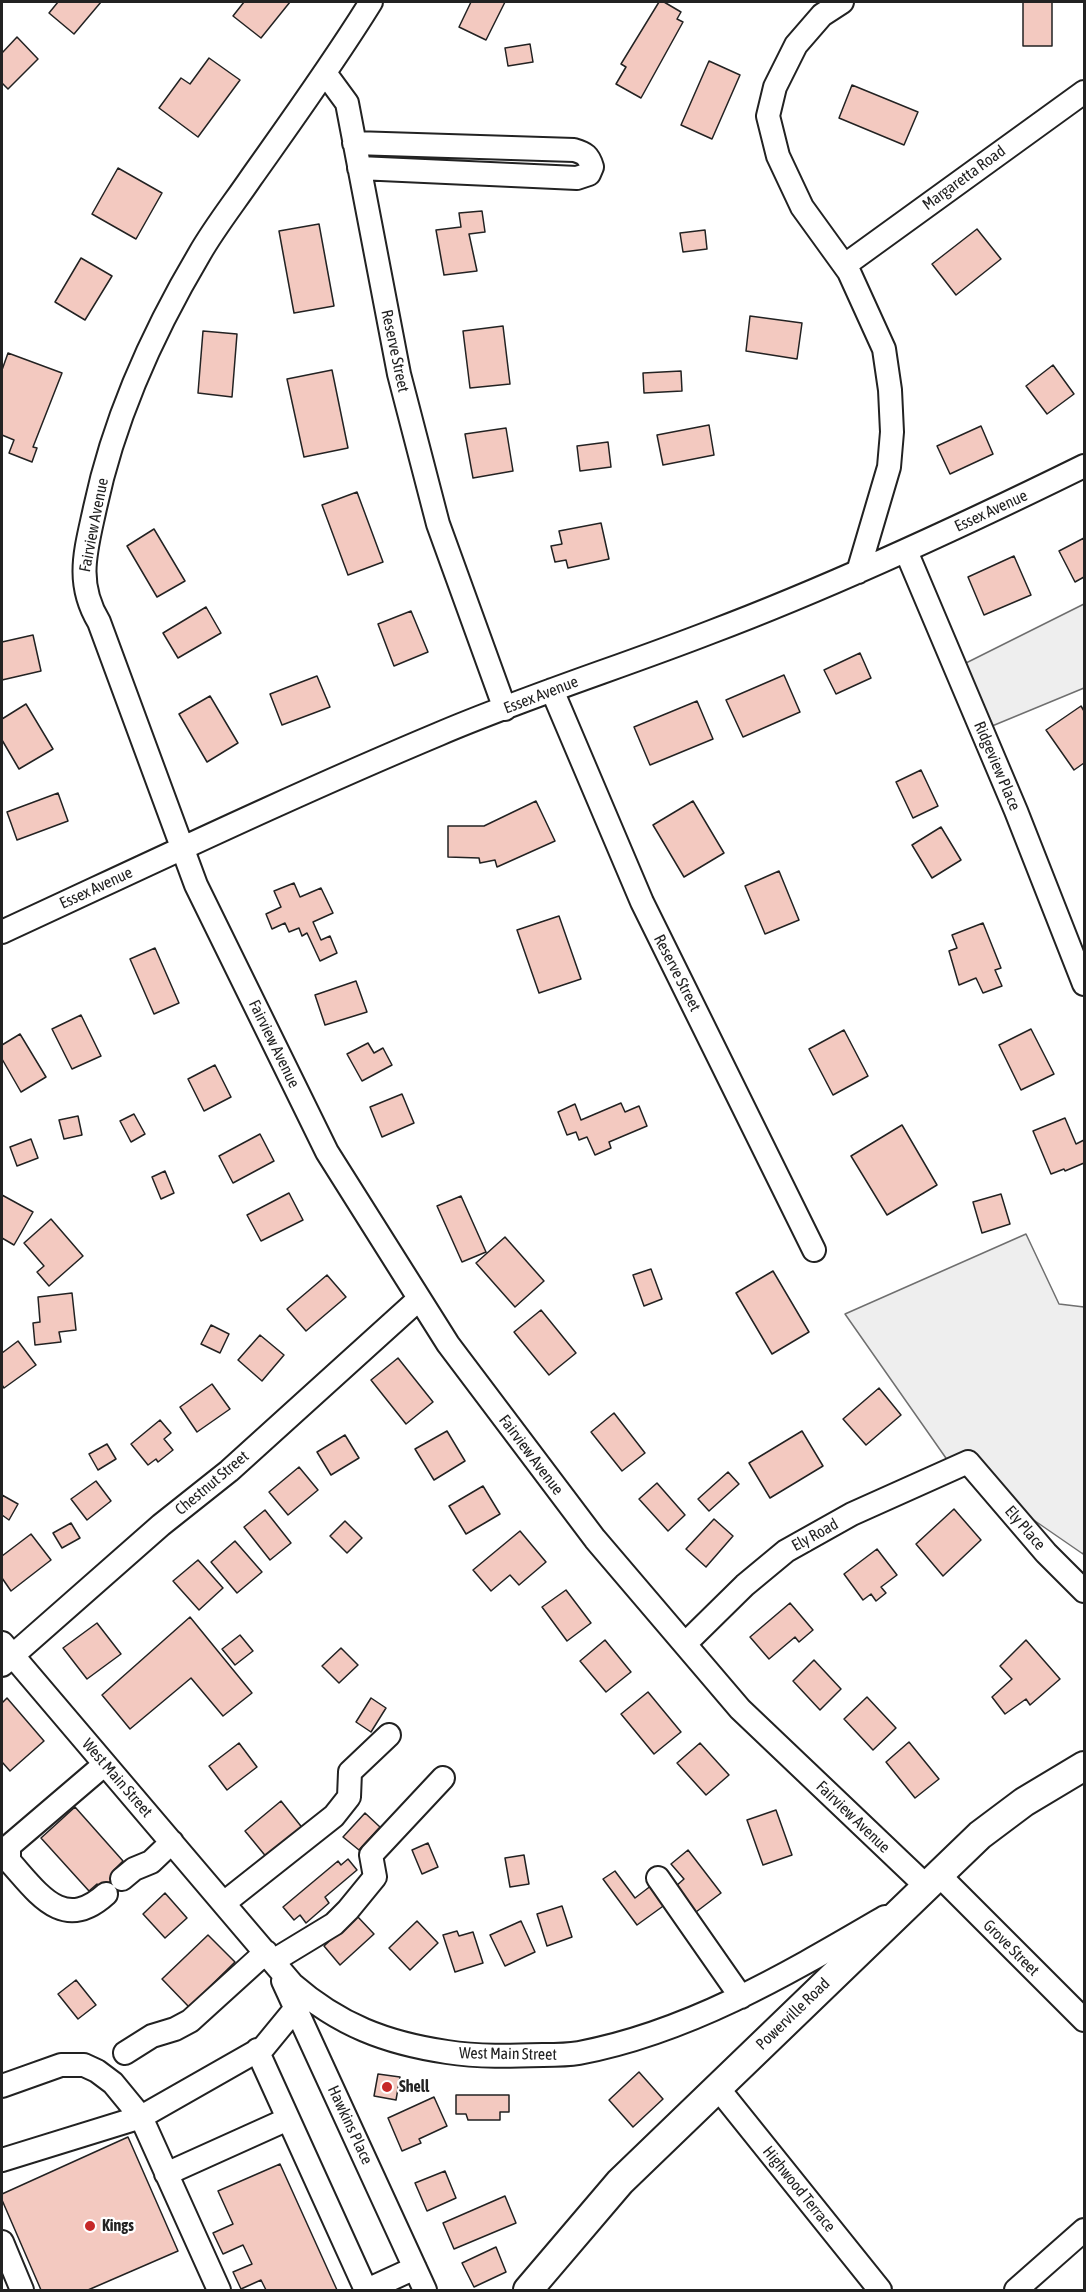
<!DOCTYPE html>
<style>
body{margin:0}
#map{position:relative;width:1086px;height:2292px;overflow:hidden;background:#fff;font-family:"Asap Condensed",sans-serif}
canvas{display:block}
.frame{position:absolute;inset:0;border:3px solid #222;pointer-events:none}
</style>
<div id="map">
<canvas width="1086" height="2292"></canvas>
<div class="frame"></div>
</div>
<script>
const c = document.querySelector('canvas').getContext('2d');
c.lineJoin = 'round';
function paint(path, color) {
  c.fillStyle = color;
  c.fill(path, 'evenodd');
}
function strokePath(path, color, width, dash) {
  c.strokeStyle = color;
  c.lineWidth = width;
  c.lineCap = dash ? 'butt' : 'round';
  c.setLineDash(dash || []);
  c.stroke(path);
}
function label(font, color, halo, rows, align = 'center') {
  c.font = font + ' "Asap Condensed",sans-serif';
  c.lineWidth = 4.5;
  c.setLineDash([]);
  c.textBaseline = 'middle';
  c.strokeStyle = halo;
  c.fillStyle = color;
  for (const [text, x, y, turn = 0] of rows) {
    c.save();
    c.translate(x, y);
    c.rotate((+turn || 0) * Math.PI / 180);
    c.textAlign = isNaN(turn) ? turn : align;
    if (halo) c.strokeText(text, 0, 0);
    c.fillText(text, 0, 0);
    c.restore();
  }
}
const green = new Path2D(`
 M1084,604V688L980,731L956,668Z
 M1026,1234L1059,1304L1084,1307V1551L1083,1554L948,1461L845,1314Z`);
const building = new Path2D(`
 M58,2H101L74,34L49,13Z
 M244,2H290L261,38L233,16Z
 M471,2H505L486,40L459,27Z
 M659,2H664L681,12L677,19L683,22L641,98L616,84L626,67L621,64Z
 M1023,2H1052V46H1023Z
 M17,37L38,59L8,89L2,83V53Z
 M530,44L533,62L508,66L505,48Z
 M209,58L240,80L198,137L159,108L181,78L190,84Z
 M709,61L740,75L712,139L681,125Z
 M852,85L918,112L904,145L839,118Z
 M118,168L162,193L136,239L92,214Z
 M482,211L485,232L469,234L477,271L444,275L436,230L461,227L459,213Z
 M319,224L334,306L294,313L279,231Z
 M977,229L1001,259L956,295L932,264Z
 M705,230L707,249L683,252L680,233Z
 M81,258L112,276L85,320L55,302Z
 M750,316L802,323L797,359L746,351Z
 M503,326L510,384L470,388L463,331Z
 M203,331L237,334L232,397L198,393Z
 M8,353L62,373L33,447L37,448L32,462L9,453L14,440L2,435V370Z
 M1053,365L1074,394L1047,414L1026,386Z
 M332,370L348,448L304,457L287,379Z
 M681,371L682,391L644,393L643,373Z
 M709,425L714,455L663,465L657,435Z
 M981,426L993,454L950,474L937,446Z
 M506,428L513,471L473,478L465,434Z
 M608,442L611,467L580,471L577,446Z
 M357,492L383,562L348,575L322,505Z
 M601,523L609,559L568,568L566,560L555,562L551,546L562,544L559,531Z
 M154,529L185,581L157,597L127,546Z
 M1084,538V577L1075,582L1059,551Z
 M1014,556L1031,595L984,615L968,577Z
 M206,607L221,633L178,658L163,633Z
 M411,611L428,652L394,666L378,624Z
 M33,635L41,671L2,680V642Z
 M860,653L871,678L836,694L824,670Z
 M784,675L800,712L743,737L726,700Z
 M317,676L330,707L282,725L270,694Z
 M210,696L238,743L207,762L179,714Z
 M697,701L713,739L650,765L634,727Z
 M26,704L53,749L19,769L2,740V719Z
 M1081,706L1084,711V763L1074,770L1046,730Z
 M921,770L938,806L913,818L896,782Z
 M58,793L68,821L17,840L7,812Z
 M536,801L555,841L497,867L495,860L480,863L479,858L448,857V826H484Z
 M693,801L724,853L684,877L653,825Z
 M941,827L961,860L932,878L912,845Z
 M779,871L799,920L765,934L745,886Z
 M294,883L300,897L321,888L333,913L313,922L321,940L330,936L337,953L320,961L307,933L302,936L299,928L289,932L285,923L272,929L266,914L281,907L274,891Z
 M559,916L581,979L539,993L517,930Z
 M983,923L1001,968L995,970L1002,986L983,993L976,978L959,985L949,951L957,948L952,935Z
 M155,948L179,1003L154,1014L130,959Z
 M356,981L367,1012L325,1025L315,995Z
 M81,1015L101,1056L72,1069L52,1029Z
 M1031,1029L1054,1074L1021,1090L999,1045Z
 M844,1030L868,1076L833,1095L809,1049Z
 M20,1034L46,1077L21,1092L2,1059V1045Z
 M368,1043L374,1053L383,1048L392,1065L362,1081L347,1054Z
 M215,1065L231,1097L204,1111L188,1079Z
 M402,1094L414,1123L382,1137L370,1107Z
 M621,1103L625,1112L639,1106L647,1126L609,1142L611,1148L595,1155L587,1137L579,1140L576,1132L567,1135L558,1112L575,1104L581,1120Z
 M134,1114L145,1134L131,1142L120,1121Z
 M78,1116L82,1135L64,1139L59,1120Z
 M1065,1118L1076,1144L1084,1140V1163L1065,1171L1064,1169L1051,1174L1033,1131Z
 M902,1125L937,1185L887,1215L851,1156Z
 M260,1134L274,1161L233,1183L219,1156Z
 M31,1139L38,1158L17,1166L10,1147Z
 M165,1171L174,1193L161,1199L152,1177Z
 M289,1193L303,1220L261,1241L247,1215Z
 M1001,1194L1010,1224L982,1233L973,1202Z
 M2,1195L33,1212L14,1245L2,1238Z
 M461,1196L486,1252L462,1262L437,1206Z
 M51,1219L83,1256L49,1286L37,1272L44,1266L24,1243Z
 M505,1237L544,1281L515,1307L476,1263Z
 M651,1269L662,1299L644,1306L633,1275Z
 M773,1271L809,1332L772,1354L736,1293Z
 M327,1275L346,1297L306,1331L287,1309Z
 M72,1293L76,1330L59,1332L61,1342L35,1345L33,1323L40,1322L38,1297Z
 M541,1310L576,1353L549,1375L514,1332Z
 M211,1325L229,1334L220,1353L201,1344Z
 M260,1335L284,1355L262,1381L238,1360Z
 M18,1341L36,1365L4,1388L2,1385V1353Z
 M398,1358L433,1402L406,1424L371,1380Z
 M212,1384L230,1409L197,1432L180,1407Z
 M879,1388L901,1415L866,1445L843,1419Z
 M614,1413L645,1453L622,1471L591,1432Z
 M160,1420L171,1433L164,1439L173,1450L158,1462L156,1459L148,1465L131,1444Z
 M447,1431L465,1461L434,1480L415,1449Z
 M802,1431L823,1466L770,1498L749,1463Z
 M345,1435L359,1458L331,1475L317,1452Z
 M107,1444L116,1459L98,1470L89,1454Z
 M299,1467L318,1490L288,1515L269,1492Z
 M728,1472L739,1484L709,1511L698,1499Z
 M96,1481L111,1501L87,1520L71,1499Z
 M657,1483L685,1515L668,1531L639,1499Z
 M483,1486L500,1514L466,1534L449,1506Z
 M2,1495L18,1504L9,1520L2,1515Z
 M954,1509L981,1540L943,1576L916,1544Z
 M265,1510L291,1543L270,1560L244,1527Z
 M714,1519L733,1536L706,1567L686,1549Z
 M345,1521L362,1538L347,1553L330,1536Z
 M71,1523L80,1538L62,1548L53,1533Z
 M520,1531L546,1562L519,1585L510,1575L491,1591L473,1570Z
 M31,1534L51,1560L11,1591L2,1578V1556Z
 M235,1541L262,1572L237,1593L211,1562Z
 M877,1549L897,1575L881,1587L886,1593L876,1601L871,1594L863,1600L844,1574Z
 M198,1560L223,1588L199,1610L173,1581Z
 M566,1590L591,1623L567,1641L542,1607Z
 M790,1603L813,1630L799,1642L795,1637L769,1659L750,1637Z
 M190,1617L252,1693L223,1716L191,1678L130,1729L102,1695Z
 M97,1623L121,1654L87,1679L63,1648Z
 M240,1635L253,1651L235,1665L222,1649Z
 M605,1640L631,1672L606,1692L580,1661Z
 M1026,1640L1060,1679L1030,1705L1026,1699L1005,1714L992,1697L1012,1679L1000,1666Z
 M341,1648L358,1665L339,1683L322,1666Z
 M814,1660L841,1689L820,1710L793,1681Z
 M648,1692L681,1732L654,1754L621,1714Z
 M867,1697L896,1728L873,1750L844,1719Z
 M7,1698L44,1741L10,1771L2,1762V1703Z
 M371,1698L386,1708L371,1732L356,1722Z
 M909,1742L939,1779L915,1798L886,1762Z
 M239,1743L257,1767L227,1790L209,1766Z
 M700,1743L729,1775L706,1795L677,1763Z
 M281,1801L304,1830L268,1859L245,1831Z
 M75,1807L123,1861L114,1870L126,1883L110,1898L97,1884L89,1891L41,1838Z
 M776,1810L792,1855L763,1865L747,1820Z
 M365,1813L380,1827L359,1850L343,1837Z
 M428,1843L438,1867L422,1874L412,1850Z
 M688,1850L721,1893L696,1912L676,1886L684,1879L671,1864Z
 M524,1855L529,1884L510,1887L505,1858Z
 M348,1859L357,1870L325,1897L329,1903L306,1923L300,1915L294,1920L283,1907L338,1861L341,1865Z
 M615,1871L635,1898L652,1885L666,1904L637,1925L603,1879Z
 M165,1893L187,1918L165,1938L143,1914Z
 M562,1906L572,1937L547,1946L537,1914Z
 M357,1916L374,1934L340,1965L324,1946Z
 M417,1921L438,1943L410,1970L389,1948Z
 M521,1921L535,1952L505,1966L490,1935Z
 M457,1931L459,1936L473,1932L483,1963L455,1972L443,1935Z
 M208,1935L235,1962L189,2007L162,1979Z
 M76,1980L96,2005L78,2019L58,1994Z
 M639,2072L663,2099L633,2127L609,2100Z
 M378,2074L400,2077L396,2100L374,2096Z
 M456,2095H509V2112H500V2120H468L466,2114H456Z
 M434,2097L447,2126L419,2139L421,2143L402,2151L388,2118Z
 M128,2137L178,2251L88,2290H41L2,2200V2194Z
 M280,2164L337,2290H266L261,2280L241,2289L233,2272L252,2264L243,2245L223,2254L213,2233L233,2224L218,2191Z
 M445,2171L456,2198L427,2211L415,2183Z
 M505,2196L516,2223L454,2249L443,2223Z
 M496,2247L506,2272L474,2287L462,2263Z`);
const minor = new Path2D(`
 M371,2C334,62 292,120 251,178C234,203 215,227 200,253C153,332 114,418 95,508C86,550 75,582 99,622L196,885L327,1152L448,1344L595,1539L740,1709L926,1886
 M842,2L822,15L796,45L775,87L768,116L778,156L802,207L849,272L884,349L890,390L892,432L889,467L858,572
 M325,73L347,103L399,374L438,524L505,709
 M354,143L574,150C585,153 589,156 592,167L589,174L577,178L359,168
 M845,265L1084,92
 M906,551L1016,811L1084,984
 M552,690L642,902L814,1250
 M2,932C147,865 291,796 439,734C528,696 621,667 711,632C838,584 962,526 1084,466
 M2,1643L292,1984C339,2025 386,2043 447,2052C479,2057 511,2056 543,2055C554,2055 567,2055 579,2053C690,2032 789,1973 885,1917
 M685,1644L745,1585L786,1551L852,1514L968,1462L1046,1553L1084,1591
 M2,1665L161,1525L229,1471L419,1299
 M105,1764L9,1846V1861C38,1893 63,1933 106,1894
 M938,1874L1084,2020
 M658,1878L741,1997
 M122,1879L134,1869L151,1862L172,1842
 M224,1903L334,1816L349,1797L350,1772L389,1735
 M273,1961L334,1924L348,1910L375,1877L371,1855L443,1778
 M283,1981L425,2290
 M257,2050L366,2290
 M125,2053L152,2036L175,2029L190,2021L266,1952
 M2,2086L61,2065H84L97,2071L113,2083L141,2117L219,2290
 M717,2087L880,2290
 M2,2160L141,2117L264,2047L296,2008
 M166,2174L288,2119
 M2,2242L22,2290
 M367,2290L415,2268
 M1016,2290L1084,2230`);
const major = new Path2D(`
 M528,2290L620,2182L980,1835L1024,1802L1084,1766`);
const markers = [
 [387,2087,6,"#c62828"],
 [90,2226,6,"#c62828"]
];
const streetNames = [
 ["Margaretta Road",964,178,-36],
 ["Reserve Street",395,351,78],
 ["Essex Avenue",991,511,-25],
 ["Fairview Avenue",94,525,-79],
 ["Essex Avenue",541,695,-21],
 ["Ridgeview Place",997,766,67],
 ["Essex Avenue",96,888,-25],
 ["Reserve Street",677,973,63],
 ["Fairview Avenue",274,1044,64],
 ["Fairview Avenue",531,1455,53],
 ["Chestnut Street",212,1483,-40],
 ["Ely Place",1025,1528,49],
 ["Ely Road",815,1535,-29],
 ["West Main Street",117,1778,49],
 ["Fairview Avenue",853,1817,44],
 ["Grove Street",1011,1948,45],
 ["Powerville Road",793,2014,-44],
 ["West Main Street",508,2054,1],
 ["Hawkins Place",350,2125,65],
 ["Highwood Terrace",799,2189,51]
];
const poiNames = [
 ["Shell",399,2087],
 ["Kings",102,2226]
];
paint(green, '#eee');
strokePath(green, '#6f6f6f', 1.5);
paint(building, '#f3c9c0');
strokePath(building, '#222', 1.5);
strokePath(minor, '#222', 26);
strokePath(major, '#222', 32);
strokePath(minor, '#fff', 22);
strokePath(major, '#fff', 28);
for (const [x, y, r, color] of markers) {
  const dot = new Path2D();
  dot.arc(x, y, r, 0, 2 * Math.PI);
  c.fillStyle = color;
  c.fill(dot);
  strokePath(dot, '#fff', 2);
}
label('16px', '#222', '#fff', streetNames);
label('bold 16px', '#222', '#fff', poiNames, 'left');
</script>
